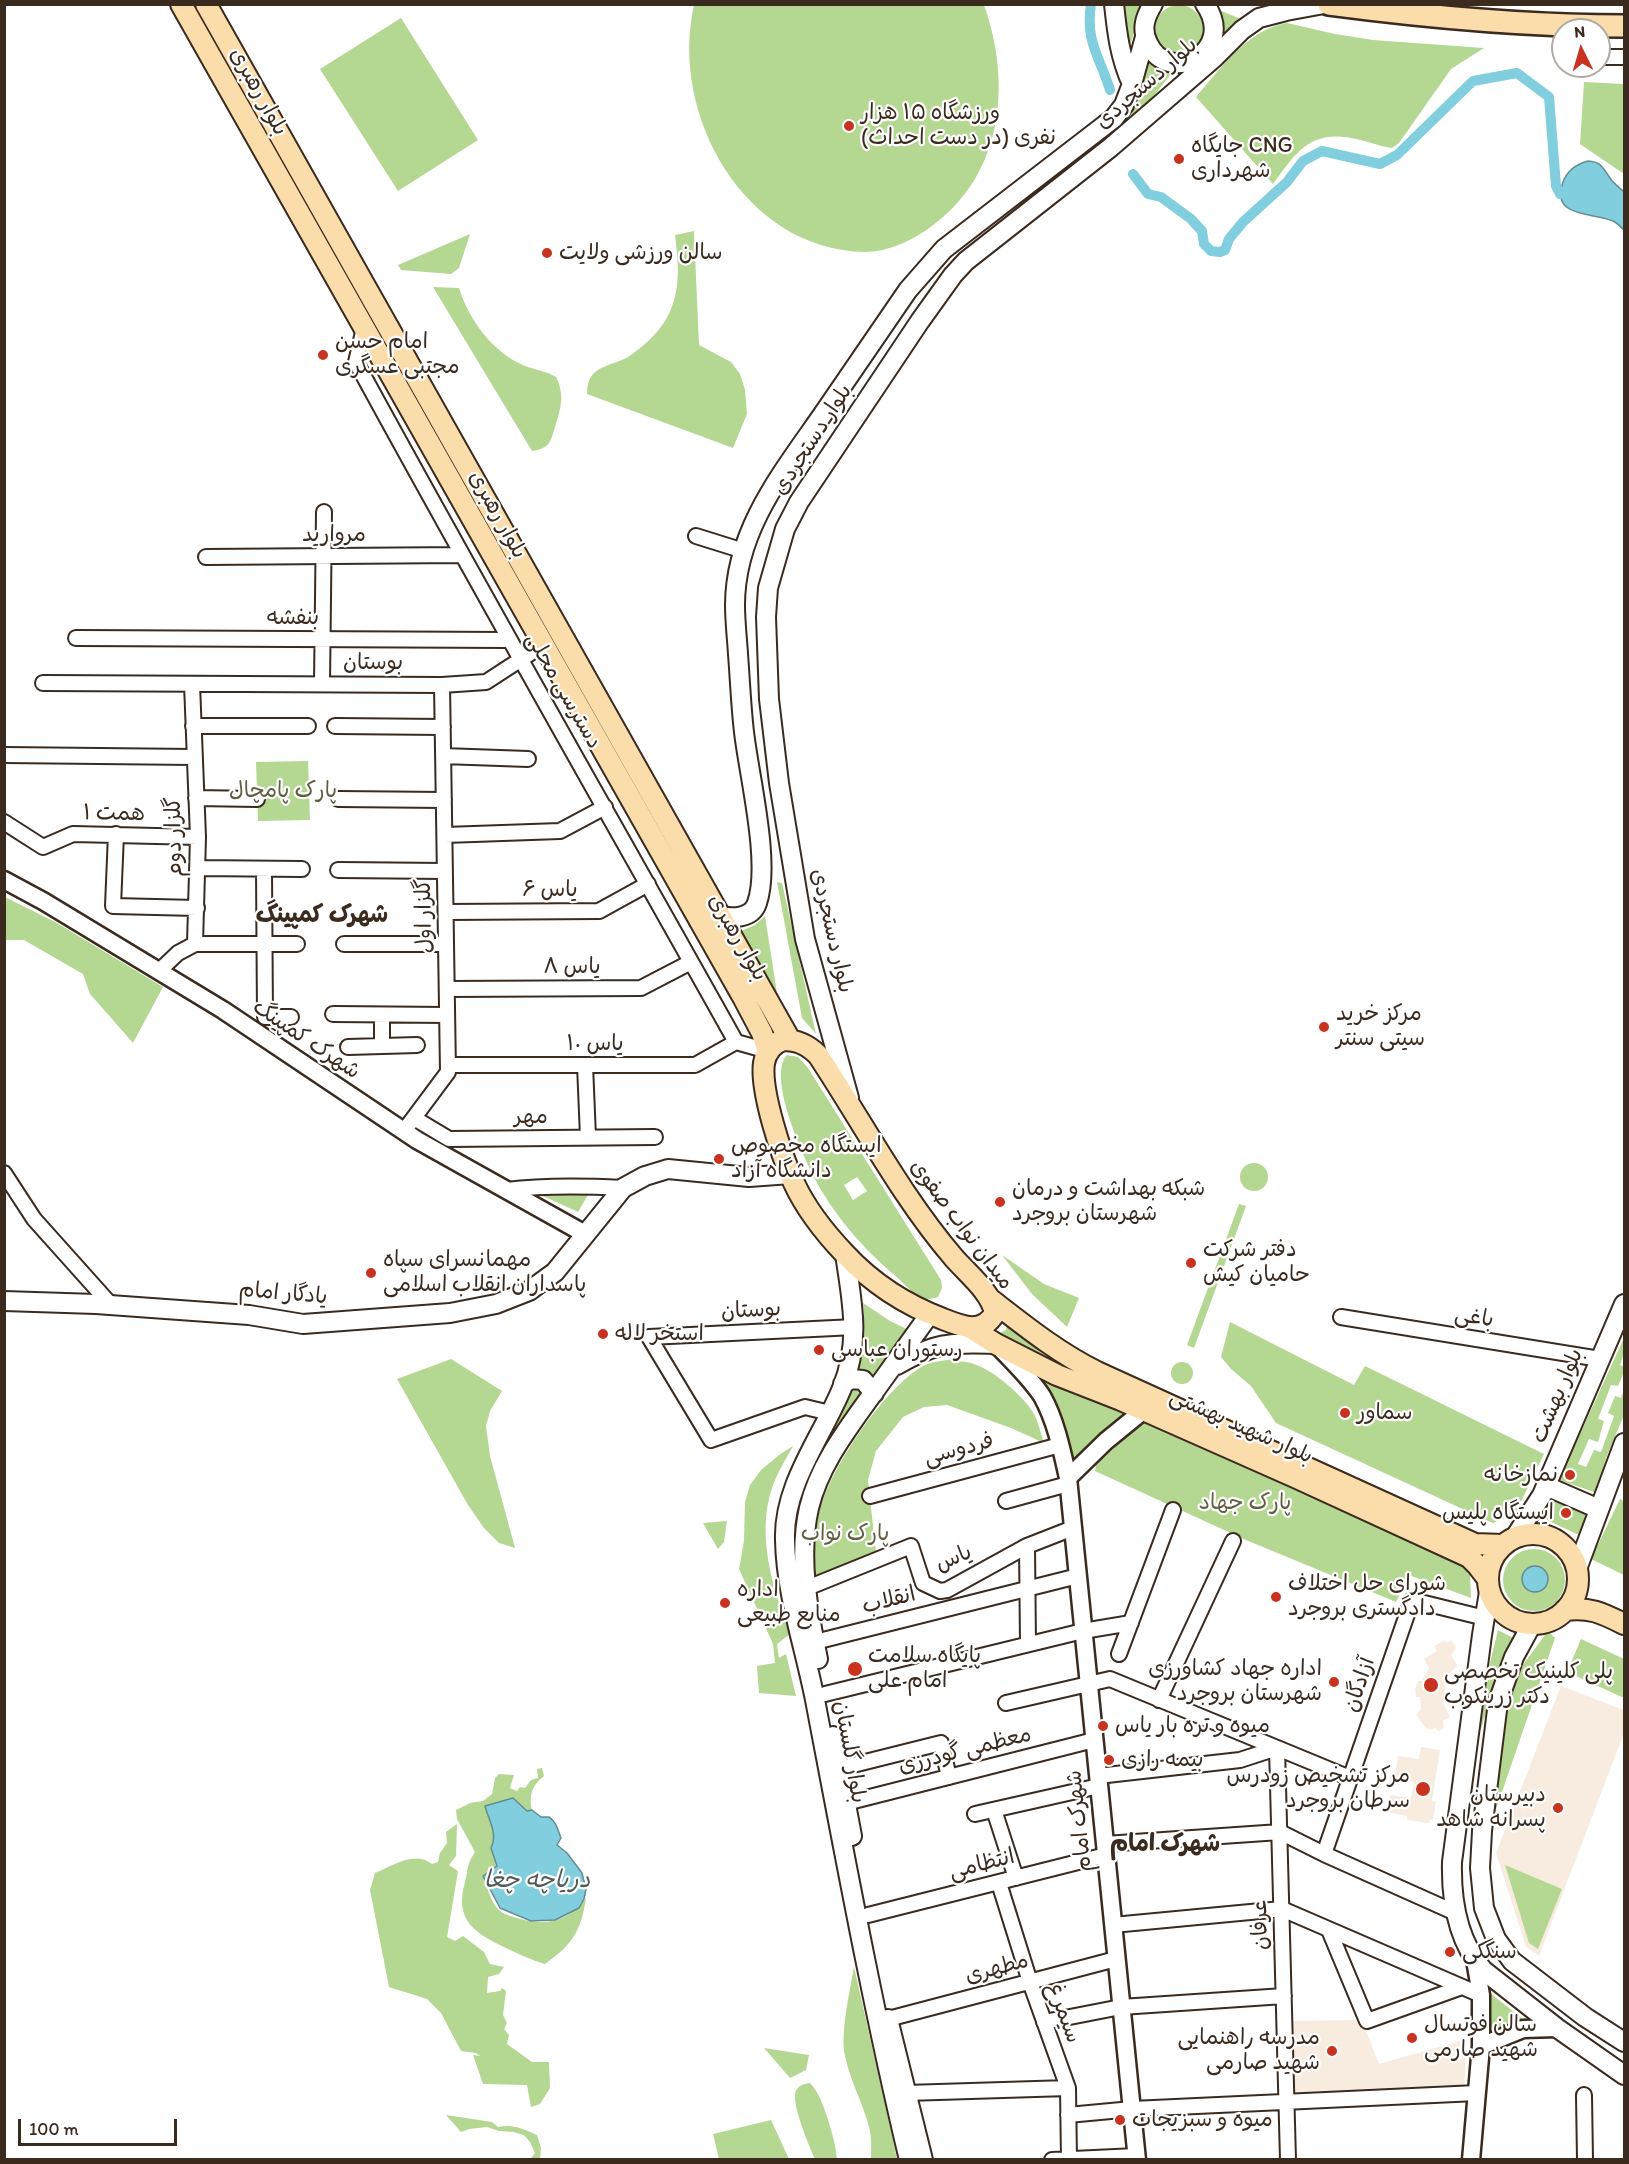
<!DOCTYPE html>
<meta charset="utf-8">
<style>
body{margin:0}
#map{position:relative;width:1629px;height:2164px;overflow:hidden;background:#fff;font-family:Itim,sans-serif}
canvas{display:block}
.frame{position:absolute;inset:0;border:6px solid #3b2a1e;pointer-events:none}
.north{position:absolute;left:1551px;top:18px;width:60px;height:60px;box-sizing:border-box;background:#fff;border:2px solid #b1aaa5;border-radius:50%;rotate:355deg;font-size:16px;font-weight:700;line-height:24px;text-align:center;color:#3b2a1e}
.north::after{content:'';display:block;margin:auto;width:21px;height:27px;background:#c8321e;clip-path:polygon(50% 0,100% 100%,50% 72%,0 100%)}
.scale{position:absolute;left:18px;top:2119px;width:159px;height:27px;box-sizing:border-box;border:3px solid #3b2a1e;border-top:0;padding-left:8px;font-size:18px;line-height:21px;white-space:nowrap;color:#3b2a1e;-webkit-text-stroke:4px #fff;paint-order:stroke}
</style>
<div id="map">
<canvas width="1629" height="2164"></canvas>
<div class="frame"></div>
<div class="north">N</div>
<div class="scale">100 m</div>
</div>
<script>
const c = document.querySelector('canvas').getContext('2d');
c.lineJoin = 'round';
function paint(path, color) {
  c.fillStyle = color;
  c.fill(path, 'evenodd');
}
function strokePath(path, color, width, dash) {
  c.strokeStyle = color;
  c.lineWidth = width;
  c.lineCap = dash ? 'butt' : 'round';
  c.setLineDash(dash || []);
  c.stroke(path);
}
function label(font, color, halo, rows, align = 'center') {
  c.font = font + ' Itim,"Playpen Sans Arabic",sans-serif';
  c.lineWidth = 4.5;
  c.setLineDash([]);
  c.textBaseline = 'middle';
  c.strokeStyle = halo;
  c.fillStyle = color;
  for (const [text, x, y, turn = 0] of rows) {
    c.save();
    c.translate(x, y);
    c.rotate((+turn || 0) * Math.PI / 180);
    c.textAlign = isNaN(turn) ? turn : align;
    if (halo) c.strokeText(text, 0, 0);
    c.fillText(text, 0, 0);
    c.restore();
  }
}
const built = new Path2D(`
 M1445,1640L1447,1643L1451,1640L1456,1648L1451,1655L1457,1665L1447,1677L1443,1703L1450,1717L1443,1721L1444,1728L1439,1731L1435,1728L1431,1730L1426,1728L1416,1715L1421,1709L1420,1697H1416L1415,1689L1418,1681H1422L1429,1668L1424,1659L1437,1651L1434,1646Z
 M1561,1686L1624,1710V1733L1539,1956L1526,1947L1496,1853Z
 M1421,1747L1440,1750L1432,1801L1436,1802L1433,1820H1430L1429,1823L1407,1820V1816L1387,1812L1390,1795L1411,1798L1414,1782L1394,1779L1398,1756L1419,1759Z
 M1359,2020L1365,2028L1379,2064L1467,2039L1464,2090L1292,2096L1289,2021Z`);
const green = new Path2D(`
 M694,5H984C1012,84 1003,174 932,226C913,240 888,252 865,252C744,250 669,114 694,5Z
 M1123,5H1142C1134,19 1136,35 1129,46L1124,28Z
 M1155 29a24 24 0 1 1 48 0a24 24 0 1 1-48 0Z
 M1219,10L1246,21L1211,54C1218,38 1224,27 1219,10Z
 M401,18L478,140L398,191L320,69Z
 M1287,23L1335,34L1373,40L1484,48L1451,69L1399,143L1392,148C1378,146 1365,140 1351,138C1309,130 1295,154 1273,184L1196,97C1221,68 1248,29 1287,23Z
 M1146,59L1157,65L1174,70L1135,120L1057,178L1127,120L1138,94Z
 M1584,82L1624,84V174L1580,144Z
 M694,231L699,345L731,362L740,374L745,390L747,414L733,448L587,394C587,365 608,368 628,357C645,346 664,328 671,309C681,285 678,260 675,235Z
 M470,234L459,268L451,274L401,270L398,265Z
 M433,287L459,288C469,320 493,353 525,366C536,370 546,371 556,377C565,395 561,408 555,427C550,443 550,448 532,451Z
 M308,761L310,820L258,821L256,762Z
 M777,882L782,883L816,1034L802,1018Z
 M5,897L57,923L163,987L133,1043L90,994L83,974L24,940H5Z
 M765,916L777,993L741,931L755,925Z
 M787,1055L798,1057L808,1068L941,1280L942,1288L938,1297C932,1299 926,1300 920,1297C912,1293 905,1285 899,1279C870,1255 842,1225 823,1193C808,1169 765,1077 787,1055ZM857,1177L867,1191L853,1200L844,1185Z
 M1240 1177a14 14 0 1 1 28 0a14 14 0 1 1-28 0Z
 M534,1192L589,1193L578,1212Z
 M1239,1204L1246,1206L1194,1348L1187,1345Z
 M1002,1255L1044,1284L1079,1298L1067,1327L1032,1294Z
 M863,1303L890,1321L913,1332L871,1378L866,1371L857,1372C862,1348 866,1327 863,1303Z
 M1007,1322L1114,1391L998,1334L1006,1330Z
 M1230,1322L1354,1385L1365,1366L1544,1454L1515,1514L1493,1523L1276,1423L1251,1386L1231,1369L1221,1357Z
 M1624,1338V1353L1620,1365L1624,1367V1372L1618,1386L1611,1385L1598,1419L1604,1421L1598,1442L1589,1439L1578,1464L1586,1467L1594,1450L1601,1452L1614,1416L1608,1413L1615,1396L1621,1398L1624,1390V1415L1606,1458L1597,1493L1559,1480Z
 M451,1359L502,1391L490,1411L486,1426L490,1456L515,1548L499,1543L484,1528L468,1505L397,1379Z
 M948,1360C955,1361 964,1361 971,1363C993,1369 1025,1397 1035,1416C1039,1424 1041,1435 1044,1443L1011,1428L947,1405L924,1407L903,1417L876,1451L868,1480L876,1553L813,1578C813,1557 814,1534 819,1513C828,1471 886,1385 925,1365C932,1362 940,1361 948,1360Z
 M1171 1373a11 11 0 1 1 22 0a11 11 0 1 1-22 0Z
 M1030,1370L1124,1413L1074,1461C1066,1422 1059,1399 1030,1370Z
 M851,1387H858L864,1394L800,1523L793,1522L797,1498Z
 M1144,1420L1460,1561L1470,1575L1471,1598L1409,1575L1396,1602L1246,1540L1095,1471L1096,1465Z
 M793,1446C786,1459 777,1473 772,1488C756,1536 773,1589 790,1634L777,1644L779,1658L786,1654L796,1696L759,1693L757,1666L775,1663L773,1644L739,1569L744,1541L745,1502L750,1485L761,1470L779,1455Z
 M1549,1492L1590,1510L1579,1535L1538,1516Z
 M1620,1499L1624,1501V1575L1591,1559Z
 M727,1521L724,1542L718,1549L703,1523Z
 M1503 1580a31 31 0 1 1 62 0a31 31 0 1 1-62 0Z
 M1498,1630L1515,1639L1498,1673L1480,1732L1488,1671Z
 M1548,1631L1555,1638L1495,1812L1508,1685Z
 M1581,1639L1624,1659V1698L1567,1672Z
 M542,1768L544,1776C531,1786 529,1796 532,1810L527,1811L513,1798L485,1806C489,1821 498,1834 491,1848L498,1867L483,1876C487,1886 491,1903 499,1910C504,1915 514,1917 521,1919C548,1927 569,1920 586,1898C581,1931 573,1944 545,1964C531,1960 519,1954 506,1948C475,1933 454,1921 465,1882C469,1867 466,1866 475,1852L457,1819L456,1810L470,1803L483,1801L492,1794L495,1778L499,1774L514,1775L510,1788L517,1791L520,1787L525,1788L531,1780L538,1778L537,1769Z
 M457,1824L456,1856L449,1865L458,1871L447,1937L455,1941L463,1936L484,1952L490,1964L504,1967L499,1974L488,1977L487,1993L500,1991L502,1988L506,1991L503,2015L507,2023L504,2029L509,2035L507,2044L532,2062H549L550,2088L540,2104L531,2107L527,2085L483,2084L473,2055L480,2056L476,2053L461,2051L441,2013L427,1999L389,1987L370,1890L375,1873C392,1866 415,1850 432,1864L438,1862L440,1853L447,1843L446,1832Z
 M1505,1865L1562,1889L1538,1949L1529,1943Z
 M854,1967L892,2135L897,2159H871C871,2148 872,2138 869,2127C863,2103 850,2081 845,2056C840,2033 850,1991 854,1967Z
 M1490,1993L1524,2020L1490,2032Z
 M764,2048L809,2055L806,2070L790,2078Z
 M809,2083C821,2088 837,2145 837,2159H815C809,2146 793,2107 795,2094C796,2087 802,2084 809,2083Z
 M446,2115L492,2122L498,2127C513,2124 523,2129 537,2135L541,2148L540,2159H527L531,2158L535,2153L530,2142L524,2135L513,2132L499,2131L487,2127L469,2129L461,2132Z
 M771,2120L789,2159H719L713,2134Z`);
const water = new Path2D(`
 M1588,161C1602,162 1602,167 1610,178C1614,184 1619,187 1624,192V230C1621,227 1617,223 1613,221C1592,212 1550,218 1563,182C1567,171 1577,164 1588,161Z
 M1522 1579a13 13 0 1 1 26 0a13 13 0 1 1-26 0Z
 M513,1798L527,1811L532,1810L541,1817H549C557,1822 558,1831 561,1838L557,1845L567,1853L582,1873L586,1889L584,1899L579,1908L555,1920L531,1921L500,1908L483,1876L497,1866L491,1848C498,1834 489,1821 485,1806Z`);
const canal = new Path2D(`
 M1091,4C1085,42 1100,57 1110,90
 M1133,174L1148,194L1161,197L1191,219L1202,231L1204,244L1211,251L1220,252L1225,250L1229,239L1243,222L1287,182L1303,161L1322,151L1380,164L1397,155L1473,81L1517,73L1549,97L1556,186L1560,194`);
const minor = new Path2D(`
 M1599,57H1624
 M364,328L356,362C480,590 609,815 736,1042L768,1051
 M696,536L744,551
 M206,557L461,555
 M76,638L509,640
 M43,683L442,685L486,682L543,645
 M322,684L324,512
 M193,726H308
 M335,726L443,727
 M4,755L194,757
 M443,756L528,759
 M196,798L257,799
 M338,799L444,800
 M4,822L43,847L73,834L198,837
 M116,834L113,906L197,908
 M445,835L560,831L605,807
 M197,868L302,869
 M264,869L265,1017H291
 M338,870L445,871
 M446,912L599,911L648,884
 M195,944H297
 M344,944H446
 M159,971L178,953L195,944L198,837L192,684
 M447,989L641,988L691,962
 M333,1014L447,1015
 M382,1015V1046
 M348,1047L417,1045
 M448,1065H695L736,1042
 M585,1065L588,1137
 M414,1118L449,1139L655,1137
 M404,1131L448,1072L442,685
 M4,1173L34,1219L111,1305
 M507,1190C545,1185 584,1186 623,1188
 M1341,1317L1600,1359
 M830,1413L805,1407L711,1440L649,1337L855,1327
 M870,1496L1060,1445
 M1006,1501L1068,1484
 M1027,1546L1028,1644
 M807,1588L911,1546L923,1583L940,1591L947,1590L1027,1546L1073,1528
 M815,1642L1078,1576
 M1119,1654L1173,1510
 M825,1694L1083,1631L1131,1623
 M1159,1700L1233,1541
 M1006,1703L1110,1679L1350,1778
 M841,1768L941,1743L949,1777
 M1098,1776L1240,1760L1277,1748L1288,2160
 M846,1803L1094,1740
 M994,1810L1016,1878
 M975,1814L1099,1786
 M1105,1844L1280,1832L1324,1854L1456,1913
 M1324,1854L1412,1600L1485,1618
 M999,1883L1030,1982L1068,2088L1069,2160
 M868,1915L1106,1855
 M1113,1925L1282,1909L1481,1995
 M1329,1930L1367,2021L1462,1987
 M888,2019L1116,1959
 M1044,2022L1121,2007L1284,1996
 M906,2093L1068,2088
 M1584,2095L1585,2160
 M1068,2115L1132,2109L1477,2093
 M1052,2160L1136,2156`);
const tertiary = new Path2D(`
 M4,880L43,901L223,1010L417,1140L585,1234
 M1001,1349C1015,1364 1031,1379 1042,1396C1056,1421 1062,1451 1068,1478L1137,2160
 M1068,1478L1106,1441L1144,1410
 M1481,2046L1523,2029L1557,2028
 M1471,2160L1481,2046V1995L1475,1960`);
const secondary = new Path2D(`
 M1153,4C1145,17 1141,29 1148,43C1168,87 1238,52 1205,4
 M1132,84L1145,37
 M718,915C731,919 752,919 757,903C771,863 749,776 744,732C741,706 740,680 738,654C737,638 735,621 735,605C735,530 783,472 823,414C852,372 880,331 908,290L944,249L1114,118L1124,105L1132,84C1120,58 1117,33 1114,4
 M849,1098L805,939L779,783L769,699L766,617L768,588L785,529L799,502L920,321L953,275L966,261L1111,147L1214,58L1242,30L1259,18L1286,11L1324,4
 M845,1254C852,1302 861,1341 842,1388C822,1437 783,1485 785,1540C786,1596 806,1651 816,1705C845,1857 873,2009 909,2160
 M4,1301L96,1304L249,1315L303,1324L450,1313L496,1304L529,1291L555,1272L623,1188L645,1176L668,1169L749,1177L791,1174
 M897,1365C938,1341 951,1343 996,1344
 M843,1384L851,1379L863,1380L874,1393
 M1546,1486L1599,1509
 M1515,1537L1542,1495L1624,1304
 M1577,1569L1624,1443
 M1489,1592L1482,1635L1452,1862C1451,1901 1457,1940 1483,1970L1557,2028L1624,2075
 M1532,1624L1514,1657L1498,1702L1482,1831L1480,1868L1484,1908L1496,1939L1512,1961L1585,2017L1624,2042
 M818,1659C808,1611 798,1556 809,1508C819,1466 846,1431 871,1396C891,1369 910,1341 930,1314
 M833,1736L852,1836
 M888,2019L923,2160`);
const primary = new Path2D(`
 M181,4L743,997L762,1033L768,1051
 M206,4L790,1040
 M783,1040C798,1040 808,1045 818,1055C863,1123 901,1196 954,1258C968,1274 991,1292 995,1313C982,1335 963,1327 943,1319C906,1305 872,1283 845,1254C825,1233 806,1209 794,1183C782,1157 760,1091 764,1063C766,1052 772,1044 783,1040Z
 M990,1299C1025,1326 1057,1352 1097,1372L1475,1544L1503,1545
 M969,1327L996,1344L1057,1375L1121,1400L1295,1477L1469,1557L1477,1565L1487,1578
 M1488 1579a45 45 0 1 1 90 0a45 45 0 1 1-90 0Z
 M1565,1610C1591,1607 1602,1613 1624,1624`);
const trunk = new Path2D(`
 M1329,4C1428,17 1525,26 1624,26`);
const markers = [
 [849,126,6,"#c8321e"],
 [1179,159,6,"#c8321e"],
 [547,253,6,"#c8321e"],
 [323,355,6,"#c8321e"],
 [1324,1027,6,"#c8321e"],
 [719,1159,6,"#c8321e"],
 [1000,1202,6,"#c8321e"],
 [1191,1263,6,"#c8321e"],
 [371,1273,6,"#c8321e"],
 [603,1334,6,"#c8321e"],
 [819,1350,6,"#c8321e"],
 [1345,1413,6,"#c8321e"],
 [1570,1475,6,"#c8321e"],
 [1566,1513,6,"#c8321e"],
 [1276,1597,6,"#c8321e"],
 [725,1603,6,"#c8321e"],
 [855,1669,8,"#c8321e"],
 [1334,1682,6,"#c8321e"],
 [1431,1685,8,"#c8321e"],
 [1103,1726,6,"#c8321e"],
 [1109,1760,6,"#c8321e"],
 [1423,1789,8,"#c8321e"],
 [1558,1808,6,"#c8321e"],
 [1450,1952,6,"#c8321e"],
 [1412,2038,6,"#c8321e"],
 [1332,2051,6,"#c8321e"],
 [1120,2120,6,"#c8321e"]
];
const streetNames = [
 ["بلوار دستجردی",1147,84,-41],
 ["بلوار رهبری",258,92,61],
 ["بلوار دستجردی",813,440,-57],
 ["بلوار رهبری",497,515,61],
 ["مروارید",334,535],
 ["بنفشه",293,618],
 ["بوستان",373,663],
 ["دسترسی محلی",563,691,60],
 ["همت ۱",114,814,1],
 ["گلزار دوم",175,837,-91],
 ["یاس ۶",550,890],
 ["گلزار اول",425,916,-91],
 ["بلوار دستجردی",831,931,77],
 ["بلوار رهبری",737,938,60],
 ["یاس ۸",572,967],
 ["شهرک کمپینگ",306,1040,34],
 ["یاس ۱۰",595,1044],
 ["مهر",531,1117],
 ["میدان نواب صفوی",961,1225,53],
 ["یادگار امام",283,1294,5],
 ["بوستان",751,1311,-3],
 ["باغی",1474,1318,9],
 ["بلوار بهشت",1558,1396,-67],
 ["بلوار شهید بهشتی",1241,1427,24],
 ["فردوسی",959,1450,-15],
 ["یاس",954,1559,-23],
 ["انقلاب",889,1601,-14],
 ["آزادگان",1360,1685,-71],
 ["معظمی گودرزی",965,1751,-14],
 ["بلوار گلستان",849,1752,80],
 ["شهرک امام",1080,1821,-96],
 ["انتظامی",982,1865,-14],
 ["عرفان",1261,1925,-91],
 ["مطهری",997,1969,-15],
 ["سیمرغ",1063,2013,70]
];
const poiNames = [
 ["ورزشگاه ۱۵ هزار",861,113],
 ["نفری (در دست احداث)",861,138],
 ["جایگاه CNG",1191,146],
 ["شهرداری",1191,171],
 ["سالن ورزشی ولایت",559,253],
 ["امام حسن",335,342],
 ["مجتبی عسگری",335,367],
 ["مرکز خرید",1336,1014],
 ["سیتی سنتر",1336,1039],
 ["ایستگاه مخصوص",731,1146],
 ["دانشگاه آزاد",731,1171],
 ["شبکه بهداشت و درمان",1012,1189],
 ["شهرستان بروجرد",1012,1214],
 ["دفتر شرکت",1203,1250],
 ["حامیان کیش",1203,1275],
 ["مهمانسرای سپاه",383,1260],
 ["پاسداران انقلاب اسلامی",383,1285],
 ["استخر لاله",615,1334],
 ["رستوران عباسی",831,1350],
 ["سماور",1357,1413],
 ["نمازخانه",1558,1475,"right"],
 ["ایستگاه پلیس",1554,1513,"right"],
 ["شورای حل اختلاف",1288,1584],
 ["دادگستری بروجرد",1288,1609],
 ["اداره",737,1590],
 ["منابع طبیعی",737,1615],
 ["پایگاه سلامت",868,1656],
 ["امام علی",868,1681],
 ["اداره جهاد کشاورزی",1322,1669,"right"],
 ["شهرستان بروجرد",1322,1694,"right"],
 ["پلی کلینیک تخصصی",1444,1672],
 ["دکتر زرینکوب",1444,1697],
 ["میوه و تره بار یاس",1115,1726],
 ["بیمه رازی",1121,1760],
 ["مرکز تشخیص زودرس",1410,1776,"right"],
 ["سرطان بروجرد",1410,1801,"right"],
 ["دبیرستان",1546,1795,"right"],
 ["پسرانه شاهد",1546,1820,"right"],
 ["سنگکی",1462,1952],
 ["سالن فوتسال",1424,2025],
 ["شهید صارمی",1424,2050],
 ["مدرسه راهنمایی",1320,2038,"right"],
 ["شهید صارمی",1320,2063,"right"],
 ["میوه و سبزیجات",1132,2120]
];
const parkNames = [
 ["پارک پامچال",283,791],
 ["پارک جهاد",1245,1503],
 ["پارک نواب",845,1534]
];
const neighbourhoodNames = [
 ["شهرک کمپینگ",322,916],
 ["شهرک امام",1165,1845]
];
const waterNames = [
 ["دریاچه چغا",537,1881]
];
paint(built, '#f8ece0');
paint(green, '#b4d791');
paint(water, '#80cede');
strokePath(water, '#648c91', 1.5);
strokePath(canal, '#80cede', 10);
strokePath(minor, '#3b2a1e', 18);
strokePath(tertiary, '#3b2a1e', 21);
strokePath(secondary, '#3b2a1e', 22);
strokePath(primary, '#3b2a1e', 24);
strokePath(trunk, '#3b2a1e', 26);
strokePath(minor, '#fff', 14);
strokePath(tertiary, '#fff', 16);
strokePath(secondary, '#fff', 18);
strokePath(primary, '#fbddab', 20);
strokePath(trunk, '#fbddab', 21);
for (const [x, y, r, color] of markers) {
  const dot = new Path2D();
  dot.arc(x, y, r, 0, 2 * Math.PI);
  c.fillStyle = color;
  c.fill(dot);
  strokePath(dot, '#fff', 2);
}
label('22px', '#3b2a1e', '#fff', streetNames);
label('22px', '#3b2a1e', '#fff', poiNames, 'left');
label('22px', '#5f5e40', '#fff', parkNames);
label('bold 24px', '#3b2a1e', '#fff', neighbourhoodNames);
label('italic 24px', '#505b58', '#fff', waterNames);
</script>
